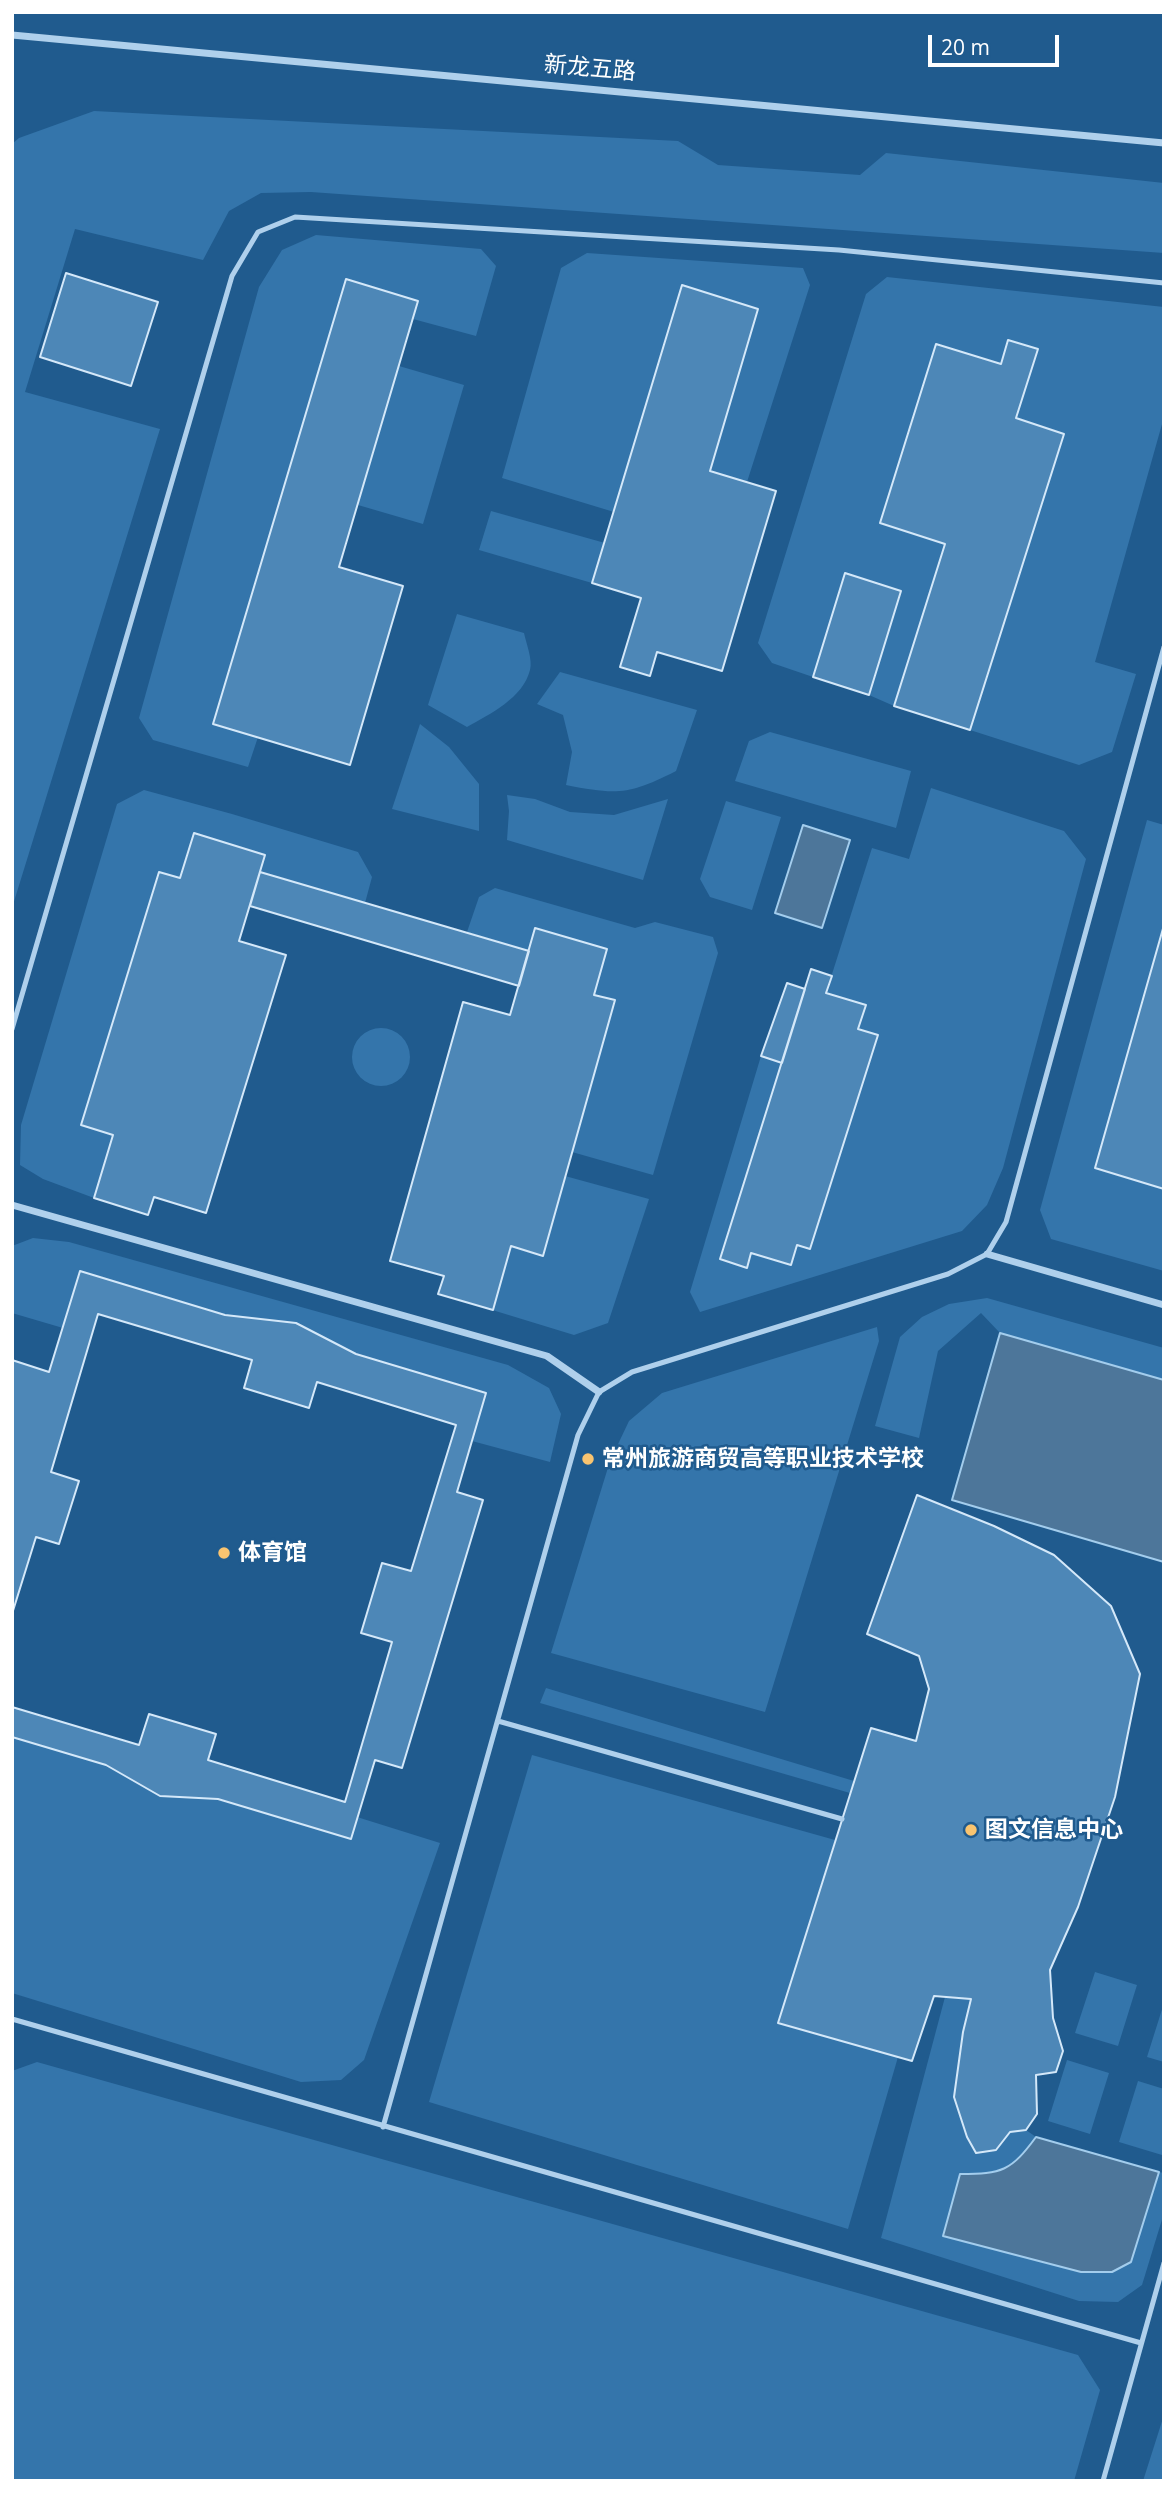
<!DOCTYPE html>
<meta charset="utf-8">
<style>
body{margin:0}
#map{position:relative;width:1176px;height:2493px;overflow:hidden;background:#205b8e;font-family:"Open Sans",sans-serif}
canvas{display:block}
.frame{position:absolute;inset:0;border:14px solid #fff;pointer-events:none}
.scale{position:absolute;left:928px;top:35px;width:131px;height:32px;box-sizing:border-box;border:4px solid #fff;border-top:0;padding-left:9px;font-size:21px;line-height:24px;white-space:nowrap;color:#fff;-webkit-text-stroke:5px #205b8e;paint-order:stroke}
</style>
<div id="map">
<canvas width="1176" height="2493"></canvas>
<div class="frame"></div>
<div class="scale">20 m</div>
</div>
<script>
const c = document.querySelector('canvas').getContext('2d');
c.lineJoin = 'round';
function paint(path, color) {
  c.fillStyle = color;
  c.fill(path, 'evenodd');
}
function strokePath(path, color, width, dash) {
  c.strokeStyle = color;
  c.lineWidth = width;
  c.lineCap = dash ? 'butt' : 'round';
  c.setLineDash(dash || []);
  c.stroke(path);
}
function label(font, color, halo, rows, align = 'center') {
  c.font = font + ' "Open Sans","Noto Sans SC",sans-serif';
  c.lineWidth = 5;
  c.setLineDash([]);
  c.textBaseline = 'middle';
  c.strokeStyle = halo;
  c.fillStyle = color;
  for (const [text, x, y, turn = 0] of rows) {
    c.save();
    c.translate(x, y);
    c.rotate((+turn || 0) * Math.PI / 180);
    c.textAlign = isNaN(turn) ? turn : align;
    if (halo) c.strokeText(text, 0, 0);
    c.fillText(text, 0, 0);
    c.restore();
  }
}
const green = new Path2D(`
 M94,111L678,141L718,165L860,175L886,153L1164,183V253L311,192L261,193L229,211L203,260L75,229L25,392L160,429L12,908V144L19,138Z
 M316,235L481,249L496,266L476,336L413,319L418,301L346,279L213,724L258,737L248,767L153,740L139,718L259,287L282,250Z
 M587,253L803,268L810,285L747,482L710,471L758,309L682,285L614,512L502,478L561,268Z
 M887,277L1164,307V417L1095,662L1136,674L1112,752L1079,765L970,730L1064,434L1016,418L1038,350L1009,340L1001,364L936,344L880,523L945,544L894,706L869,695L845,574L813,677L772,663L758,643L866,294Z
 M399,366L464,385L423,524L358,505Z
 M491,511L605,543L592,583L479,550Z
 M457,614L524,633C526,643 533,660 530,670C523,698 490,714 467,727L428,705Z
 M560,672L697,710L676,771C629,795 617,795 566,785L572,752L563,715L537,704Z
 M420,724L449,747L479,784V831L392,809Z
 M770,732L911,771L896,828L735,781L749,741Z
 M931,788L1064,831L1086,859L1003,1168L987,1205L962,1231L700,1312L690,1292L761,1056L782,1063L720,1259L746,1268L751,1253L791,1265L797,1245L810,1249L878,1035L858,1029L866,1005L826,993L872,848L909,859Z
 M144,790L232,814L358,852L372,877L365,903L260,872L265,855L194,833L180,878L159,872L81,1124L113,1135L94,1198L43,1179L20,1165L21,1125L117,804Z
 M507,795L535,799L570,812L614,815L668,799L643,880L507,840L509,811Z
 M726,801L781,817L752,910L710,897L700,879Z
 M1147,820L1164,825V925L1095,1168L1164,1189V1271L1051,1239L1040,1210Z
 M495,888L635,928L655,922L713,937L718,953L653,1175L572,1152L615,1001L594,995L529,951L467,932L479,897Z
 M352 1057a29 29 0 1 1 58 0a29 29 0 1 1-58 0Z
 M565,1176L649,1199L608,1323L574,1335L489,1309L511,1246L542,1256Z
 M33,1238L69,1242L508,1365L549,1388L561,1414L550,1462L472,1441L486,1393L356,1354L296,1323L225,1315L81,1271L63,1328L12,1313V1246Z
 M987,1298L1164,1348V1380L1000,1333L981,1313L938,1351L919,1438L875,1426L900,1337L922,1317L949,1304Z
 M877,1327L879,1341L765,1712L551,1653L610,1461L629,1421L662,1393Z
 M546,1688L854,1781L850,1793L540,1703Z
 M12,1737L106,1765L160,1796L218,1799L351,1839L357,1817L440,1843L364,2060L341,2080L301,2082L12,1993Z
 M532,1755L835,1840L778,2023L898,2057L848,2229L429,2102Z
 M1095,1972L1137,1985L1118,2046L1075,2033Z
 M945,1997L971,1999L963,2032L954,2097L976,2153L996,2150L1010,2132L1026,2130L1036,2137L1019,2160L990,2174L1131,2262L1159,2172L1164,2173V2213L1142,2285L1118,2302L1079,2301L881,2238Z
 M1164,2003V2062L1147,2057Z
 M1067,2060L1109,2073L1090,2134L1048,2121Z
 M37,2062L1078,2355L1100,2390L1074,2481H12V2071Z
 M1138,2081L1164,2089V2149L1162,2155L1119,2142Z
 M1164,2415V2481H1143Z`);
const water = new Path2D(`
 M803,825L850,840L822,928L775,913Z
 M1000,1333L1164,1380V1562L952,1500Z
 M1036,2137L1159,2172L1131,2262L1112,2272H1081L943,2236L960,2174C1002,2174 1011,2171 1036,2137Z`);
const building = new Path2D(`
 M66,273L158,302L131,386L40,357Z
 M346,279L418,301L339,567L403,586L350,765L213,724Z
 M682,285L758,309L710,471L776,491L722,671L657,652L650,676L620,667L641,598L592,583Z
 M1008,340L1038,349L1016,418L1064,434L970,730L894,706L945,544L880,523L936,344L1001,364Z
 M845,573L901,591L869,695L813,677Z
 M194,833L265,855L239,941L286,955L206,1213L154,1197L148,1215L94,1198L113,1135L81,1125L159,872L180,878Z
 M260,872L529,951L519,986L250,906Z
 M1164,925V1189L1095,1168Z
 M535,928L607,949L594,995L615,1000L543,1256L511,1246L493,1310L438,1294L444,1276L390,1261L463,1002L510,1015Z
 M811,969L832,976L826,993L866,1005L858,1029L878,1035L810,1249L797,1245L791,1265L751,1253L747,1268L720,1259Z
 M787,983L805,989L782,1063L761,1056Z
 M80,1271L225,1315L296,1323L356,1354L486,1393L457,1492L483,1500L402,1768L375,1760L351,1839L218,1799L160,1796L106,1765L12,1737V1360L49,1372Z
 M98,1314L252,1360L244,1388L309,1408L317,1382L456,1425L411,1571L382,1563L361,1633L392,1642L345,1802L208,1760L216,1734L149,1714L139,1745L12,1707V1614L36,1537L59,1544L79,1481L51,1472Z
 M917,1495L994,1526L1054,1555L1111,1606L1140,1674L1115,1797L1078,1907L1050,1970L1053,2018L1063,2051L1056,2072L1036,2075L1037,2114L1026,2130L1010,2132L996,2150L976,2153L967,2137L954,2097L963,2032L971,1999L934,1996L912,2061L778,2023L871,1728L916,1741L929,1689L919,1656L867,1634Z`);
const service = new Path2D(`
 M12,1029L232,276L258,232L295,217L839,250L1164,283
 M498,1721L842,1819
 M12,2019L1141,2343
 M383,2127L578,1435L599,1392L632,1372L948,1274L987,1254L1006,1222L1164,647
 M1103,2481L1164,2263`);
const minor = new Path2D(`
 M12,35L1164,143
 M12,1205L547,1356L599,1392
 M987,1254L1164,1305`);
const markers = [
 [588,1459,7,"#f9c470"],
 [224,1553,7,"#f9c470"],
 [971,1830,7,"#f9c470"]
];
const streetNames = [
 ["新龙五路",590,69,5]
];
const poiNames = [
 ["常州旅游商贸高等职业技术学校",602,1459],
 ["体育馆",238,1553],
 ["图文信息中心",985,1830]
];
paint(green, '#3475ab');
paint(water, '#4d769a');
strokePath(water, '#a3cded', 2);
paint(building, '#4d87b7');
strokePath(building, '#d4e8f9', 2);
strokePath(service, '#afd0ec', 5);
strokePath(minor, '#afd0ec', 7);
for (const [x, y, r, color] of markers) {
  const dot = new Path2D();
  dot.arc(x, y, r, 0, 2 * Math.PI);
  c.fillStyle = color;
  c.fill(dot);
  strokePath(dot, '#205b8e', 2.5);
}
label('23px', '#fff', '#205b8e', streetNames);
label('bold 23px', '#fff', '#205b8e', poiNames, 'left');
</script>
